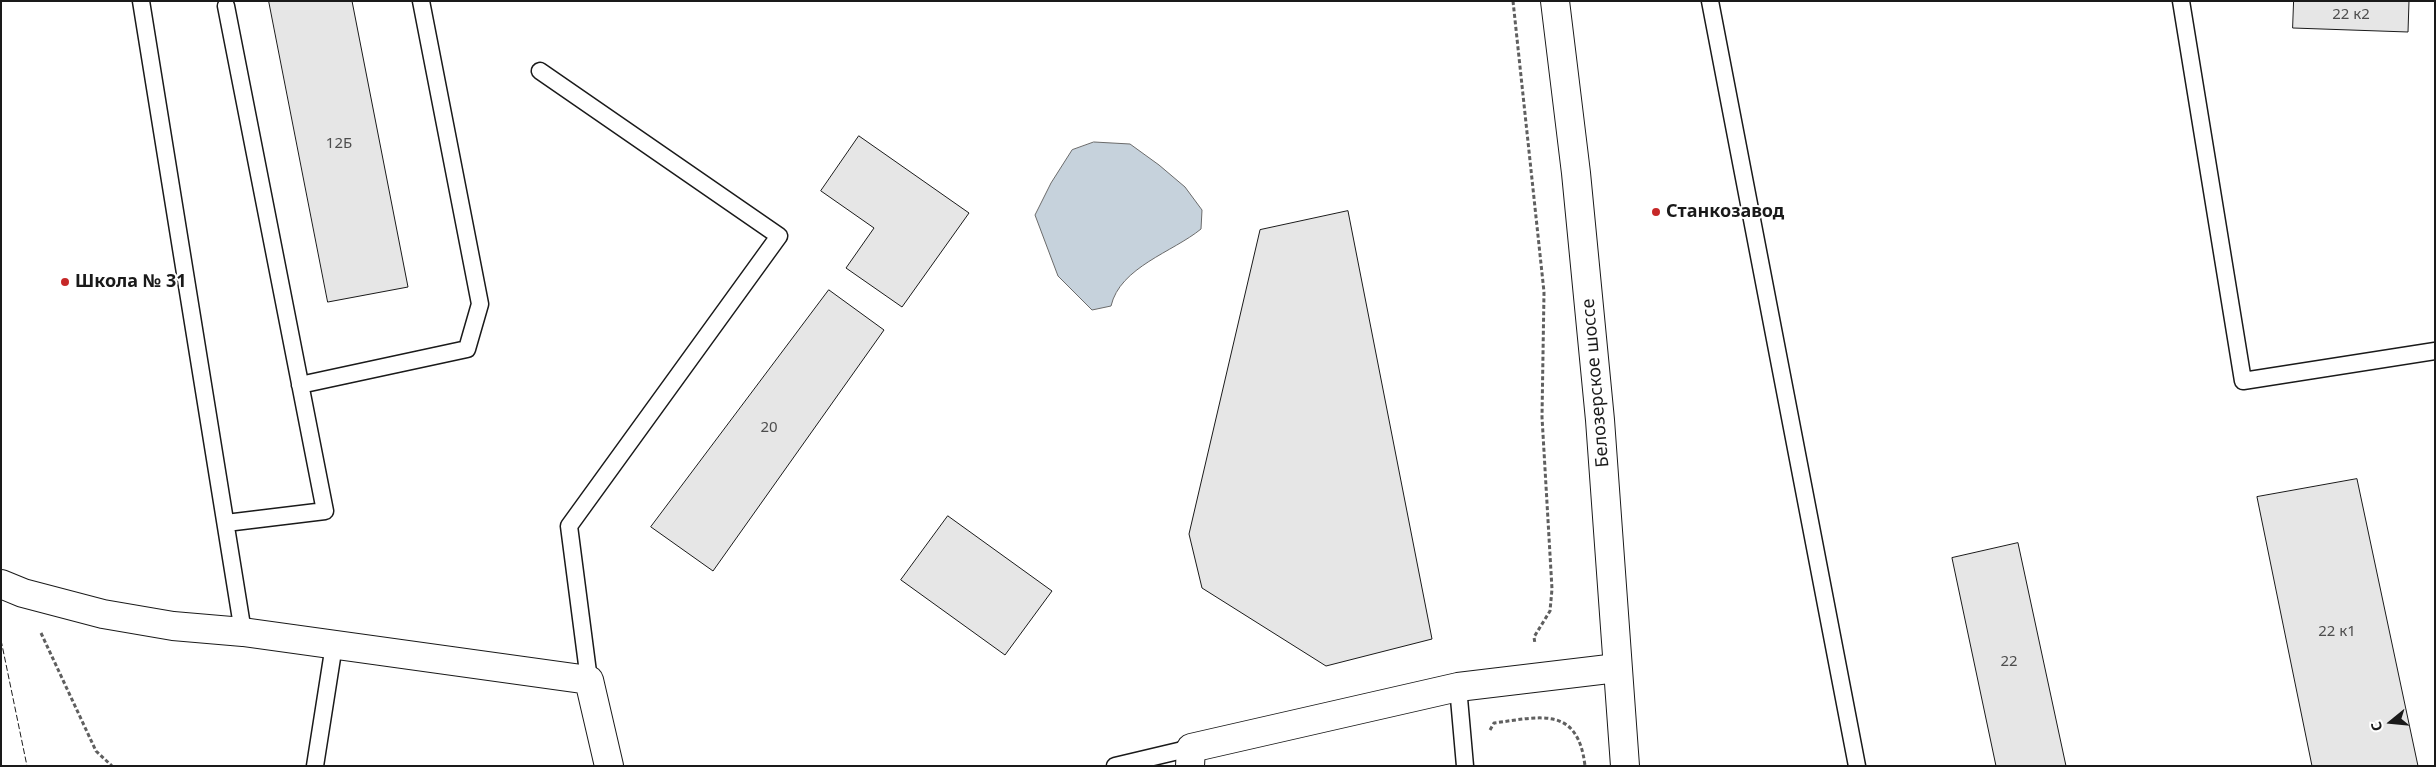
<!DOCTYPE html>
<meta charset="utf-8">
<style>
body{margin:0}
#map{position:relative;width:2436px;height:767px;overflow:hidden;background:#fff;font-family:"Noto Sans",sans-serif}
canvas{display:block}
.frame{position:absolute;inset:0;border:2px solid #1a1a1a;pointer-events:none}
.north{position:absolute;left:2366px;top:697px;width:50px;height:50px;-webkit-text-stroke:4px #fff;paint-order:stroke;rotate:253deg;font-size:14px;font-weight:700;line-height:20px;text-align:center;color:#1a1a1a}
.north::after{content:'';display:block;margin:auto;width:18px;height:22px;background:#1a1a1a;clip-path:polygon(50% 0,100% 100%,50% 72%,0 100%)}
</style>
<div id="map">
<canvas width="2436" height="767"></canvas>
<div class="frame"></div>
<div class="north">С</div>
</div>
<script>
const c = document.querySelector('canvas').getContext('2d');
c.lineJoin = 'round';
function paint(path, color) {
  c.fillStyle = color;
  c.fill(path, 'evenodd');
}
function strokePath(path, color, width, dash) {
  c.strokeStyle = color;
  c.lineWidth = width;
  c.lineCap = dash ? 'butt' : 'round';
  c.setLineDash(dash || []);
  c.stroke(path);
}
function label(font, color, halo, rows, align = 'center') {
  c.font = font + ' "Noto Sans",sans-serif';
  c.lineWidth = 4;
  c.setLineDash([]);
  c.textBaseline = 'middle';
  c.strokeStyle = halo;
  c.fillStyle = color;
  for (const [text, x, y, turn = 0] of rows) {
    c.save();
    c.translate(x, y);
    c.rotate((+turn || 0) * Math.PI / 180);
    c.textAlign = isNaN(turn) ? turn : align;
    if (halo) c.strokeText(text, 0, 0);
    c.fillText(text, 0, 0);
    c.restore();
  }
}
const water = new Path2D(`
 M1094,142L1130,144L1159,165L1185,187L1202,210L1201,229C1173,252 1120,267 1111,306L1092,310L1058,276L1035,215L1051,183L1072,150Z`);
const building = new Path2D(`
 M269,1H352L408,287L328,302Z
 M2294,1H2409L2408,32L2293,28Z
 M859,136L969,213L902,307L846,268L874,228L821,191Z
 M1348,211L1432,639L1326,666L1202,588L1189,534L1260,230Z
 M829,290L884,330L713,571L651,527Z
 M2357,479L2418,766H2312L2257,497Z
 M948,516L1052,591L1005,655L901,580Z
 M2018,543L2066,766H1996L1952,558Z`);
const path = new Path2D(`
 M1513,1L1544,292L1542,417L1552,589L1550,611L1534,637L1535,644
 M41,633L96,751L112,766
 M1490,730L1494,723C1540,717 1578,705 1585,766`);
const lane = new Path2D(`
 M141,1L243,632
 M1710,1L1857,766
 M2181,1L2243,381L2435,351
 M226,6L325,511L226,523
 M540,71L779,236L569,526L589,680
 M300,385L467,349L480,304L421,1
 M1458,687L1465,766
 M315,766L334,645
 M1115,766L1191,748`);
const street = new Path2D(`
 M1,584L23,593L103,614L173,626L243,632L589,680L609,766
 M1190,766L1191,748L1458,687L1617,668`);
const secondary = new Path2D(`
 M1555,1L1576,173L1600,420L1625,766`);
const fence = new Path2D(`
 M1,640L27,766`);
const markers = [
 [1656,212,5,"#c62828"],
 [65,282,5,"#c62828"]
];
const numberNames = [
 ["22 к2",2351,15],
 ["12Б",339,144],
 ["20",769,428],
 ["22 к1",2337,632],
 ["22",2009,662]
];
const poiNames = [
 ["Станкозавод",1666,212],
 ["Школа № 31",75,282]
];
const streetNames = [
 ["Белозерское шоссе",1596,383,-95]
];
paint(water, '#c6d2dc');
strokePath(water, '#6a6a6a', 1);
paint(building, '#e6e6e6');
strokePath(building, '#1a1a1a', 1);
strokePath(lane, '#1a1a1a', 19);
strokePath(street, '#1a1a1a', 30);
strokePath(secondary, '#1a1a1a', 30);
strokePath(path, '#5f5f5f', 3, [4, 2.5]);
strokePath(lane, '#fff', 16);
strokePath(street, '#fff', 28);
strokePath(secondary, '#fff', 28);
strokePath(fence, '#1a1a1a', 1, [6, 2.5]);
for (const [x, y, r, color] of markers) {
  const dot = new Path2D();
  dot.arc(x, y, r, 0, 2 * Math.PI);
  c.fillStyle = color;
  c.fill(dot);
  strokePath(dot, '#fff', 2);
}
label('15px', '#4d4d4d', null, numberNames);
label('bold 18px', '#1a1a1a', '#fff', poiNames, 'left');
label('18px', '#1a1a1a', '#fff', streetNames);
</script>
